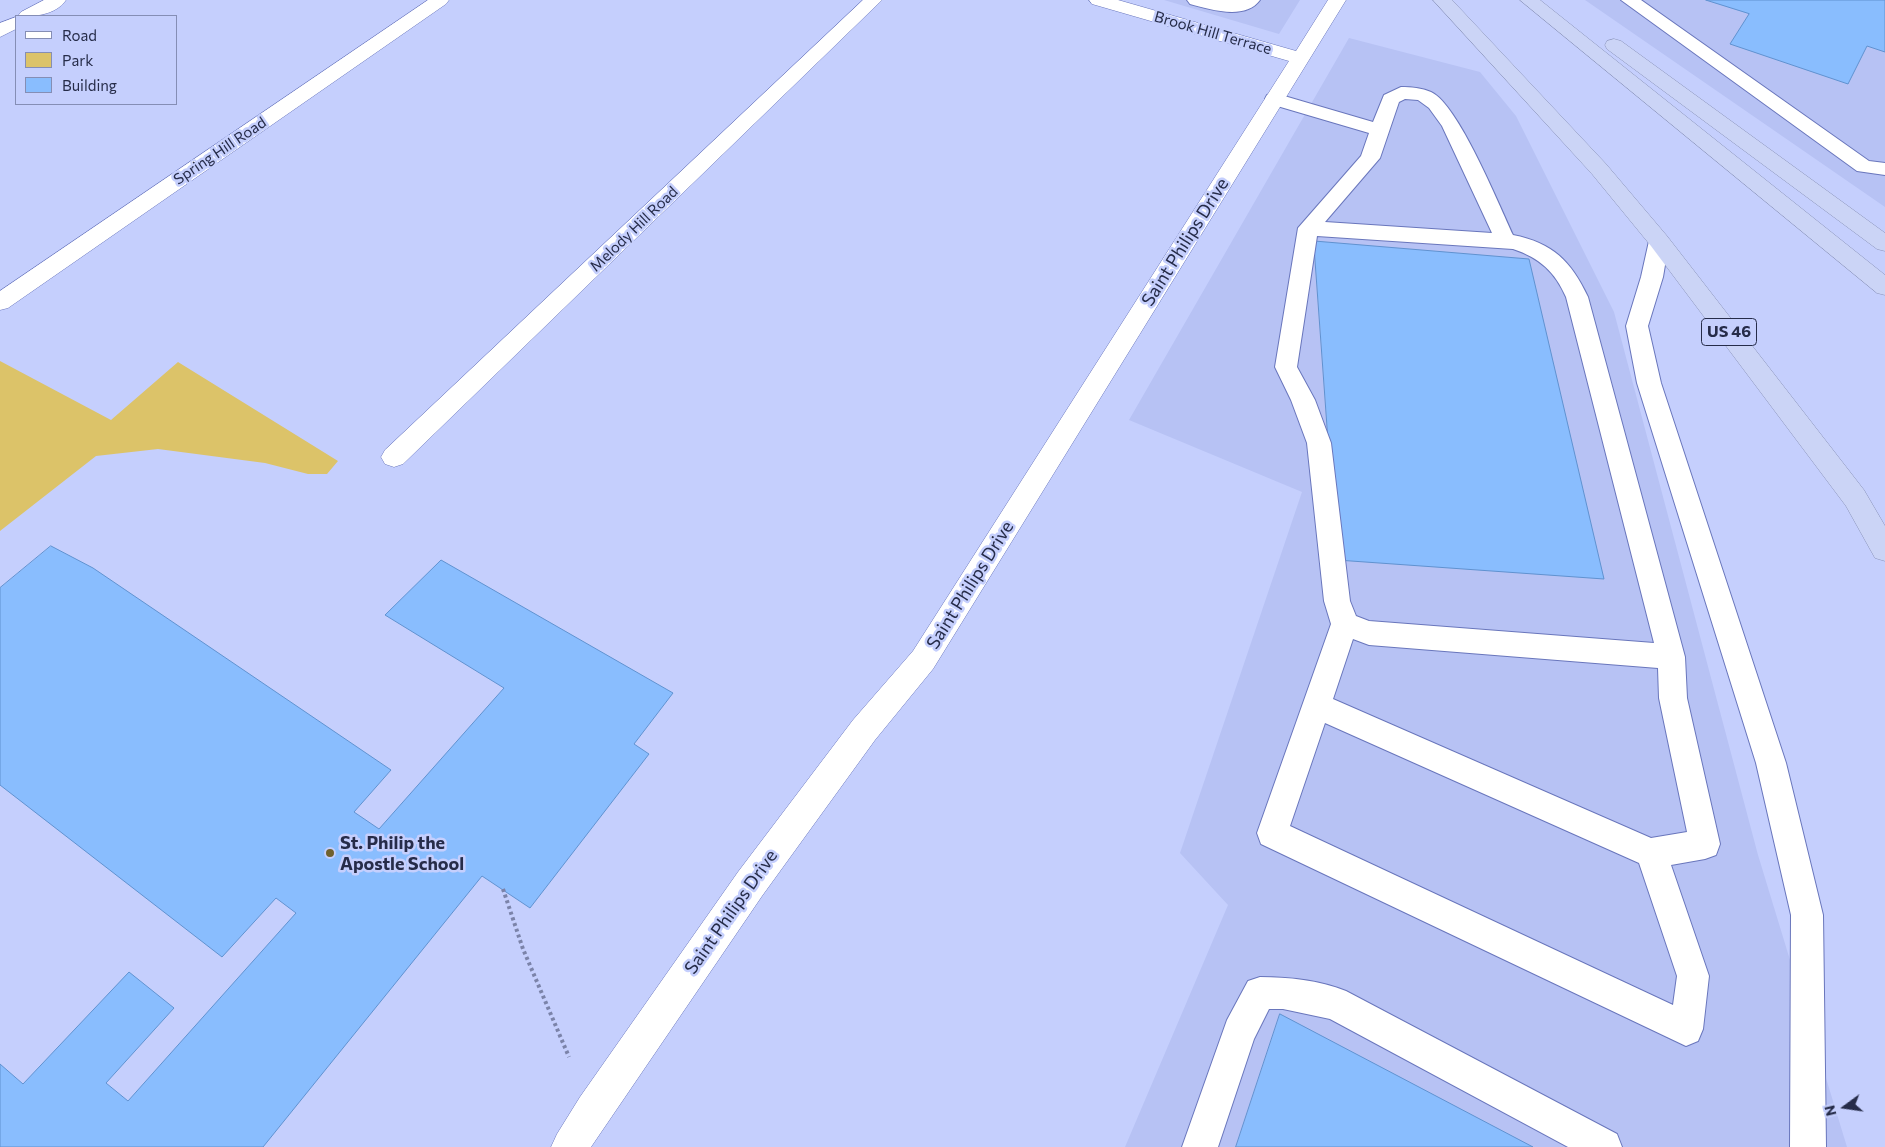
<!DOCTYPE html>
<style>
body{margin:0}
#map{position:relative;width:1885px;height:1147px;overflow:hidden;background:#c5cffd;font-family:Commissioner,sans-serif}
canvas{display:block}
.legend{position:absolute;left:15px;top:15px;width:162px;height:90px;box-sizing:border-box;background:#c5cffd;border:1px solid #858eb5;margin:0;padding:6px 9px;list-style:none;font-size:15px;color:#262c49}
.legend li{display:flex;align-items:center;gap:10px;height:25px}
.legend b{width:25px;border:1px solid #858eb5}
.north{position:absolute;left:1820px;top:1082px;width:50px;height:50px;-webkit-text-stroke:4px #c5cffd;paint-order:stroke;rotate:256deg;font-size:14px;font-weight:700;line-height:20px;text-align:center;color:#262c49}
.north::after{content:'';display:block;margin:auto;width:18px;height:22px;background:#262c49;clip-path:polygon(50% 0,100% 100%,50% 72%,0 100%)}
</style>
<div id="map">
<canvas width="1885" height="1147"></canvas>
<ul class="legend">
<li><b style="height:6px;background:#fff"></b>Road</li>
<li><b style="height:14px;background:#dcc369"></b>Park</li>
<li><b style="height:14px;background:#89bdfe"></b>Building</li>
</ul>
<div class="north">N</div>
</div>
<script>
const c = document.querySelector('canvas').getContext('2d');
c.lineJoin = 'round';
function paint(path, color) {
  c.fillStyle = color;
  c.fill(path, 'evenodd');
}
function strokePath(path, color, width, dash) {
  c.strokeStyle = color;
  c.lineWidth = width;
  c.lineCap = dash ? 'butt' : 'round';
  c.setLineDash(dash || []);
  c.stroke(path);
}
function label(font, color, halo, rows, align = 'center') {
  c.font = font + ' Commissioner,sans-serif';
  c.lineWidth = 5;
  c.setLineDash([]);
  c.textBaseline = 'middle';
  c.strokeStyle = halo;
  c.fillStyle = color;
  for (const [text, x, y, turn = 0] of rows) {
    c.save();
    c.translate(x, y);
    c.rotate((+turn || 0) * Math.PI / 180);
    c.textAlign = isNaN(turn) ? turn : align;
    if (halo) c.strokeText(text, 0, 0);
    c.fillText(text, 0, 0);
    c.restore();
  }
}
const built = new Path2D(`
 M1164,0H1300L1279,34Z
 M1585,0H1885V207Z
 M1349,38L1480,72L1516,116L1614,312L1758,855L1847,1147H1125L1228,905L1180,853L1302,492L1129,420Z`);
const green = new Path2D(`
 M0,361L111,420L178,362L338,461L327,474H308L265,463L158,449L96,456L0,531Z`);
const building = new Path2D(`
 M1706,0H1885V52L1867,46L1848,84L1730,44L1749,14Z
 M1314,241L1529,259L1604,579L1337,560Z
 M51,546L93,568L391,770L354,812L379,829L504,688L385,615L441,560L673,693L634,744L649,754L530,908L482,876L263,1147H0V1064L23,1084L129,972L174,1008L106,1083L128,1101L296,913L276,898L222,957L0,785V588Z
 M1280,1014L1533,1147H1236Z`);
const path = new Path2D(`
 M503,889L523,949L569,1057`);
const service = new Path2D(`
 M1187,0H1260C1245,21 1209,9 1190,4Z
 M1621,0H1641L1869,161L1885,163V175L1857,171Z
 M1401,87C1411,87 1422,88 1431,92C1458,104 1499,205 1513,235C1553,243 1571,261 1588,297L1685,657L1687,698L1720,844L1716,855L1705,859L1671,865L1709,976L1703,1029L1698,1041L1686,1046L1261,844L1257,833L1331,624L1324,601L1307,443L1291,400L1275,367L1298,228L1361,156L1369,133L1267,103L1265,99L1267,95L1274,93L1373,122L1384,95ZM1405,99L1418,100L1429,108L1442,126L1492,233L1325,222L1380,158L1399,102ZM1317,236L1513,249C1540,258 1555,272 1566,297L1654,643L1369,621L1356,616L1350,601L1331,443L1315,400L1297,367ZM1353,639L1369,645L1658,668L1659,698L1687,832L1651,838L1333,699ZM1325,723L1639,863L1677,976L1673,1005L1290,826Z
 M1659,234L1666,236L1669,241L1663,277L1648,326L1661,383L1786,763L1823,915L1826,1147H1790L1791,915L1756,763L1637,383L1626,326L1641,277L1649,241L1652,236Z
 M1260,977C1288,977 1319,980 1346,991L1617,1134L1622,1147H1568L1330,1019L1283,1009H1269L1254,1039L1218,1147H1182L1227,1020L1248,981Z`);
const minor = new Path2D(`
 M44,0H66C56,15 34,17 18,16L21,12Z
 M428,0H449L446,4L8,308L0,310V291Z
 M863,0H882L403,464L394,467L385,464L381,457L385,450Z
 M1089,0H1118L1296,51L1328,0H1346L933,669L875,740L762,896L591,1147H551L557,1134L580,1097L738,872L853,720L913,651L1289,61L1092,4Z
 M16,17V29L0,37V23Z`);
const trunk = new Path2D(`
 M1433,0H1452L1606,164L1667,236L1864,490L1885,526V561L1875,558L1846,506L1651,246L1592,174Z
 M1520,0H1540L1885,275V295L1877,293Z
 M1614,39L1621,41L1885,233V251L1877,249L1607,49L1605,45L1607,41Z`);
const markers = [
 [330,853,5,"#6f612e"]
];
const farStreetnames = [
 ["Brook Hill Terrace",1213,33,16],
 ["Spring Hill Road",220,151,-34],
 ["Melody Hill Road",634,229,-44]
];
const shields = [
 [1729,332,55]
];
const shieldNames = [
 ["US 46",1729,332]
];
const streetNames = [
 ["Saint Philips Drive",1185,242,-58],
 ["Saint Philips Drive",970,585,-58],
 ["Saint Philips Drive",731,912,-55]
];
const poiNames = [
 ["St. Philip the",340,843],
 ["Apostle School",340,864]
];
paint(built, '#b7c2f4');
paint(green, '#dcc369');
paint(building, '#89bdfe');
strokePath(building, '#6092d0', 1);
strokePath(service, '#6976bc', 2);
strokePath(minor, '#6976bc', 1);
strokePath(trunk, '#8992b8', 1);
strokePath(path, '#7b83a9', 4, [3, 3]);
paint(service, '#fff');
paint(minor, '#fff');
paint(trunk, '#cbd4f6');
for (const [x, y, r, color] of markers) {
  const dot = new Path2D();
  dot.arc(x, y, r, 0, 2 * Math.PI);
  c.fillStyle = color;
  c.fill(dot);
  strokePath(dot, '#c5cffd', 2);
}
label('15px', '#262c49', '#c5cffd', farStreetnames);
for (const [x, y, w] of shields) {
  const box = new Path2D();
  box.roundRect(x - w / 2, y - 13.5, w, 27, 4);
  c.fillStyle = '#c5cffd';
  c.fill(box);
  strokePath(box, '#262c49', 1);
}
label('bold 16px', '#262c49', null, shieldNames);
label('18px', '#262c49', '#c5cffd', streetNames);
label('bold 18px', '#262c49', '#c5cffd', poiNames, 'left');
</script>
